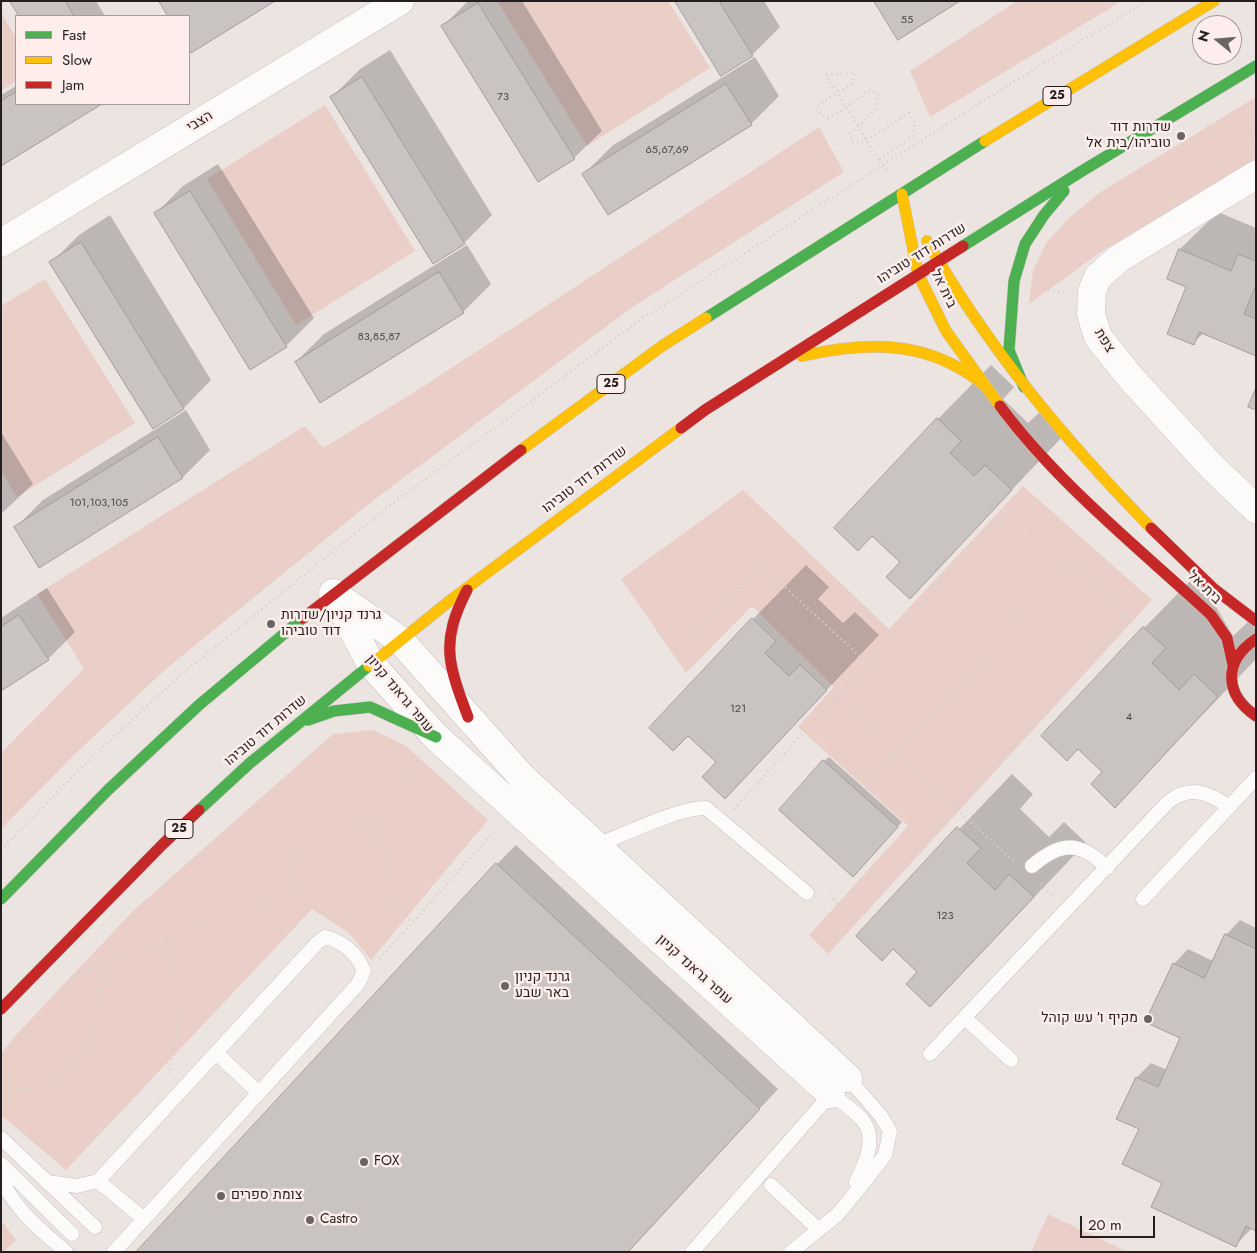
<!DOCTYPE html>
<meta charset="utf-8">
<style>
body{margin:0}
#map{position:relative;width:1257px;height:1253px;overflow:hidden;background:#ece4e1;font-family:Jost,sans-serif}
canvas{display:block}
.frame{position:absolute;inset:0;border:2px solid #241f1e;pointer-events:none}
.legend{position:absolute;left:15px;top:15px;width:175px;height:90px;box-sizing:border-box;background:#feeeeb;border:1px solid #a79b99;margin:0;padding:6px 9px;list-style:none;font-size:15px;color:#241f1e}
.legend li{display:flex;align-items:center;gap:10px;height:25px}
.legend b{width:25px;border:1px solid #a79b99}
.north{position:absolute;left:1192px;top:15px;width:50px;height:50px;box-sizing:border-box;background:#feeeeb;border:1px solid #a79b99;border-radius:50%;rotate:287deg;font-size:14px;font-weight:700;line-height:20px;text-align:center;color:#241f1e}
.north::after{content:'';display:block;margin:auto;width:18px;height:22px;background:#6a6462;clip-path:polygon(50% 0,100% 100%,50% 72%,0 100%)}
.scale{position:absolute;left:1080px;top:1216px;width:75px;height:22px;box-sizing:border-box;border:2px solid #241f1e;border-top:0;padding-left:6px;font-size:15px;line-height:18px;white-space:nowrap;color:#241f1e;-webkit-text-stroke:4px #feeeeb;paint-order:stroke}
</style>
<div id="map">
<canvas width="1257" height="1253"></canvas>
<div class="frame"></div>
<ul class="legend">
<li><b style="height:6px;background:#4caf50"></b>Fast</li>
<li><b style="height:6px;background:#ffc107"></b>Slow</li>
<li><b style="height:6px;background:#c62828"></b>Jam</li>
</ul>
<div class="north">N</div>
<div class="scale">20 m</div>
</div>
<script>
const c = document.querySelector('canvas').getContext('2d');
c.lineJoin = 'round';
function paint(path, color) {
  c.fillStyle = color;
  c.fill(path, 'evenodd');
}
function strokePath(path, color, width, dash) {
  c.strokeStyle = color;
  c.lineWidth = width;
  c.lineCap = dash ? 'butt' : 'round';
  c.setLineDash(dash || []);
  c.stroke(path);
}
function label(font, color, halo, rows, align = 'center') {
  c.font = font + ' Jost,Heebo,sans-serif';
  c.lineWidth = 5;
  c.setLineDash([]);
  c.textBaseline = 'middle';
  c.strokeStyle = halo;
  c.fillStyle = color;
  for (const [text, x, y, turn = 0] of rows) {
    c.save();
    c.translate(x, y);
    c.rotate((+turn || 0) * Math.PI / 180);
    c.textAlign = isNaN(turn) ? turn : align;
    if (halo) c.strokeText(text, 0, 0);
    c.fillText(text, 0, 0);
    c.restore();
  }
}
const green = new Path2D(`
 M497,1H668L710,68L587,146Z
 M1017,1H1122L930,117L910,71Z
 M1,13L16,37V81L1,91Z
 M1256,97V158L1099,253L1029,304L1033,271L1046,243L1067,220L1099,193Z
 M325,105L415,251L296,325L207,179Z
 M819,127L844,172L634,306L375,499L167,668L75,754L1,829V753L84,669L37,594L305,426L323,448L424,386Z
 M45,279L135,423L17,497L1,471V306Z
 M1023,486L1152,600L828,954L809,935L908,826L798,727L834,687L752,606L686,673L621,579L743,490L889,629Z
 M373,730L406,746L488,820L371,960L349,933L312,909L66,1170L1,1115V1054L16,1035L133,911L333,734Z
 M1048,1214L1128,1252H1031Z
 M1,1220L16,1240L4,1252H1Z`);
const shadow = new Path2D(`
 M11,1H96L105,16H20Z
 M160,1H272L191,52L189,48V16H169Z
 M468,1H522L602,131L574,158L443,26Z
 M676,1H764L780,27L752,55Z
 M390,50L492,215L464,243L434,262L332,97L360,69Z
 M755,57L779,96L751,124L584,174L612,146Z
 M16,86V104H99L1,164V95Z
 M218,164L314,318L286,346L155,214L183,186Z
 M1218,212L1256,228V355L1204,333L1193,343L1188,287L1168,278L1180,249Z
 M110,215L211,380L184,408L153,427L51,263L79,235Z
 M467,245L491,284L463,312L321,401L296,362L324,334Z
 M991,365L1014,387L1003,399L1028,423L1040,412L1064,435L910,597L902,562L938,419Z
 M186,410L210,450L183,477L40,567L16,527L43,500Z
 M1,432L33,484L1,514Z
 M806,565L829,587L818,599L843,623L855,612L879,635L725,797L717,762L753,619Z
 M1197,574L1233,636L1248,622L1256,629V659L1115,806L1104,772L1144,628Z
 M47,588L75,632L48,659L1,690V618Z
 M829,757L902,822L858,871L824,761Z
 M1012,774L1033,794L1020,809L1049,837L1064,822L1086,843L930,1006L919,972L893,948L857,936Z
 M516,845L778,1089L628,1252L497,864Z
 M1240,920L1256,928V1230L1252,1228L1235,1246L1164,1182L1140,1129L1137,1077L1151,1063L1167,1070L1182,1038L1174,964L1188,949L1213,961L1226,935Z`);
const building = new Path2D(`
 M10,1H65L74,16H19Z
 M159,1H275L191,53L189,50V16H168Z
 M675,1H719L753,56L721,76Z
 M874,1H960L898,40Z
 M478,3L575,159L538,182L441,26Z
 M362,77L465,244L433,264L330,97Z
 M726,84L752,125L608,215L582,174Z
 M16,92V104H102L1,166V101Z
 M190,191L287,347L250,370L154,213Z
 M81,242L184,409L153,429L49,262Z
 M1179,249L1231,271L1238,254L1256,261V285L1244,314L1256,319V356L1199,332L1194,345L1167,334L1186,287L1167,279Z
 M439,272L464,313L320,403L295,362Z
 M1256,388V410L1248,407Z
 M937,418L961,441L950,453L974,476L985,465L1012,490L910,599L886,577L900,562L872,536L858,551L834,528Z
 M158,437L183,478L39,568L14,527Z
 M19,615L49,660L1,691V627Z
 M752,618L776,641L765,653L789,676L800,665L827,690L725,799L702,777L716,762L688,736L673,751L649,728Z
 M1143,627L1166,648L1152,663L1179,690L1194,674L1218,697L1115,808L1091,784L1102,772L1078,749L1067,761L1041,736Z
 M823,760L898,827L853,877L779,810Z
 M957,827L981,848L967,863L995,890L1009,874L1034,897L930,1007L906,984L917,972L893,949L882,961L856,936Z
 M496,863L760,1109L628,1252H136Z
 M1225,934L1256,949V1231L1246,1226L1236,1247L1151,1207L1162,1183L1122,1164L1139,1129L1116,1119L1136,1077L1158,1087L1180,1038L1145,1022L1173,963L1204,978Z`);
const path = new Path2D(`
 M1208,124L1224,153L1256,134
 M878,160C861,131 844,103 826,75L855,73L852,84L819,104L816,111L828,118C843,111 855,101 868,90L878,93C878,114 865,121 850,133L852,142H864L866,140L909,113L915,122L912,137L878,160L888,172
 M1039,287L1066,294
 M684,646L761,565L867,663
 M834,699L1015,862
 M865,787L1069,564
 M734,809L1008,509L1129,618L854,919L827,893
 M291 868a48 48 0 1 1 96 0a48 48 0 1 1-96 0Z
 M367,829L420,758
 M1,850L85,764L176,679L384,510L520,409L643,318L1015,81L1147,1
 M1040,884L1054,897
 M382,890L413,923
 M168,940L179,1004L177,1028L169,1074
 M380,959L497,828
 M70,977L295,889
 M1,1087C19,1092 37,1091 53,1082C94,1060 100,1011 97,968`);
const lane = new Path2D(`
 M597,845C626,834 677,808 706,808L807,893
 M1032,866C1060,842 1080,840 1107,868
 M1143,899L1256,778
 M965,1018L1011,1060
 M216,1053L259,1093
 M930,1054L1168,802C1190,785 1208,792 1229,807
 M831,1094C841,1102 856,1111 864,1122C877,1140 864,1166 856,1182
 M1,1138L95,1227
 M1,1164L72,1234
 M1,1178C14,1209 41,1230 66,1252
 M98,1181L144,1219
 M47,1182L77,1186L98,1181L317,943L325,937C344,942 357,954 364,971L358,984L114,1252
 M771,1185L819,1230
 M692,1252L831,1094L848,1078L881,1116L890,1131L885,1155L865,1181L837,1215L791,1252`);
const street = new Path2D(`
 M1256,175L1118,259L1098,277L1092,291L1091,314L1098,337L1130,377L1212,467L1256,509
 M1,243L400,1
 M333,593L371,664L436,737L831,1094
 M337,596L400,640L521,776L848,1078`);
const fast = new Path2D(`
 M963,246L1082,171L1256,66
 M706,318L985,141
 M1024,387L1009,350L1014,281L1025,244L1044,215L1064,191
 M308,720L334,711L370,707L436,737
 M199,810L250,763L369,666
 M1,899L109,789L199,705L303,618`);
const slow = new Path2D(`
 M985,141L1214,1
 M902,194L918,274L946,331L1000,406
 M927,241C988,348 1065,440 1151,528
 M802,356C869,341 929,340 984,385
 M521,450L662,346L706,318
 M369,666L452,599L681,428`);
const jam = new Path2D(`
 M1000,406C1059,485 1139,548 1211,615L1227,638L1233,665
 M681,428L705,410L963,246
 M1151,528L1213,588L1256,621
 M467,590C440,642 448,664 468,717
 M303,618L521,450
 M1256,639C1223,661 1224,694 1256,716
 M1,1009L163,844L199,810`);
const markers = [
 [1181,136,5,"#6a6462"],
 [271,624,5,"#6a6462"],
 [505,986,5,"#6a6462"],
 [1148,1019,5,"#6a6462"],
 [364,1162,5,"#6a6462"],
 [221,1196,5,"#6a6462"],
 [310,1220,5,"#6a6462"]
];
const numberNames = [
 ["55",907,20],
 ["73",503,97],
 ["65,67,69",667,150],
 ["83,85,87",379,337],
 ["101,103,105",99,503],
 ["121",738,709],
 ["4",1129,717],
 ["123",945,916]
];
const shields = [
 [1057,96,28],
 [611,384,28],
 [179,829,28]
];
const shieldNames = [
 ["25",1057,96],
 ["25",611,384],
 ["25",179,829]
];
const streetNames = [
 ["הצבי",200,122,-31],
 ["שדרות דוד טוביהו",922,254,-32],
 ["בית אל",943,289,64],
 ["צפת",1104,341,58],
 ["שדרות דוד טוביהו",585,480,-37],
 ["בית אל",1204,588,44],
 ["עופר גראנד קניון",399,694,50],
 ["שדרות דוד טוביהו",266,731,-40],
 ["עופר גראנד קניון",694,970,42]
];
const poiNames = [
 ["שדרות דוד",1171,128,"right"],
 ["טוביהו/בית אל",1171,144,"right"],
 ["גרנד קניון/שדרות",281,616],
 ["דוד טוביהו",281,632],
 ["גרנד קניון",515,978],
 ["באר שבע",515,994],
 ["מקיף ו׳ עש קוהל",1138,1019,"right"],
 ["FOX",374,1162],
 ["צומת ספרים",231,1196],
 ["Castro",320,1220]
];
paint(green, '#eacfc8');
paint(shadow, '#0003');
paint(building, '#c9c3c1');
strokePath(building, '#a39c9b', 1);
strokePath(lane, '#c7c1bf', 15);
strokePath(street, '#c7c1bf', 29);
strokePath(fast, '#c7c1bf', 12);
strokePath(slow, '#c7c1bf', 12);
strokePath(jam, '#c7c1bf', 12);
strokePath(path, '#d2d0cf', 3, [1, 4]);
strokePath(lane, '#fcfbfa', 14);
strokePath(street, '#fcfbfa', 28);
strokePath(fast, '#4caf50', 11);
strokePath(slow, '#ffc107', 11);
strokePath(jam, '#c62828', 11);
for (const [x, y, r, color] of markers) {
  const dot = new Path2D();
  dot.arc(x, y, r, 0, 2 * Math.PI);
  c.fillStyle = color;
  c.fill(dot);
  strokePath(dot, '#feeeeb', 2);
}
label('11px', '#4d4847', null, numberNames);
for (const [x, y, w] of shields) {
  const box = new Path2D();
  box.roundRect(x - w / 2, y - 9.5, w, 19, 4);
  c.fillStyle = '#feeeeb';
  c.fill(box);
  strokePath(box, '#241f1e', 1);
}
label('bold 12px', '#241f1e', null, shieldNames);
label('14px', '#241f1e', '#feeeeb', streetNames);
label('14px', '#241f1e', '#feeeeb', poiNames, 'left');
</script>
